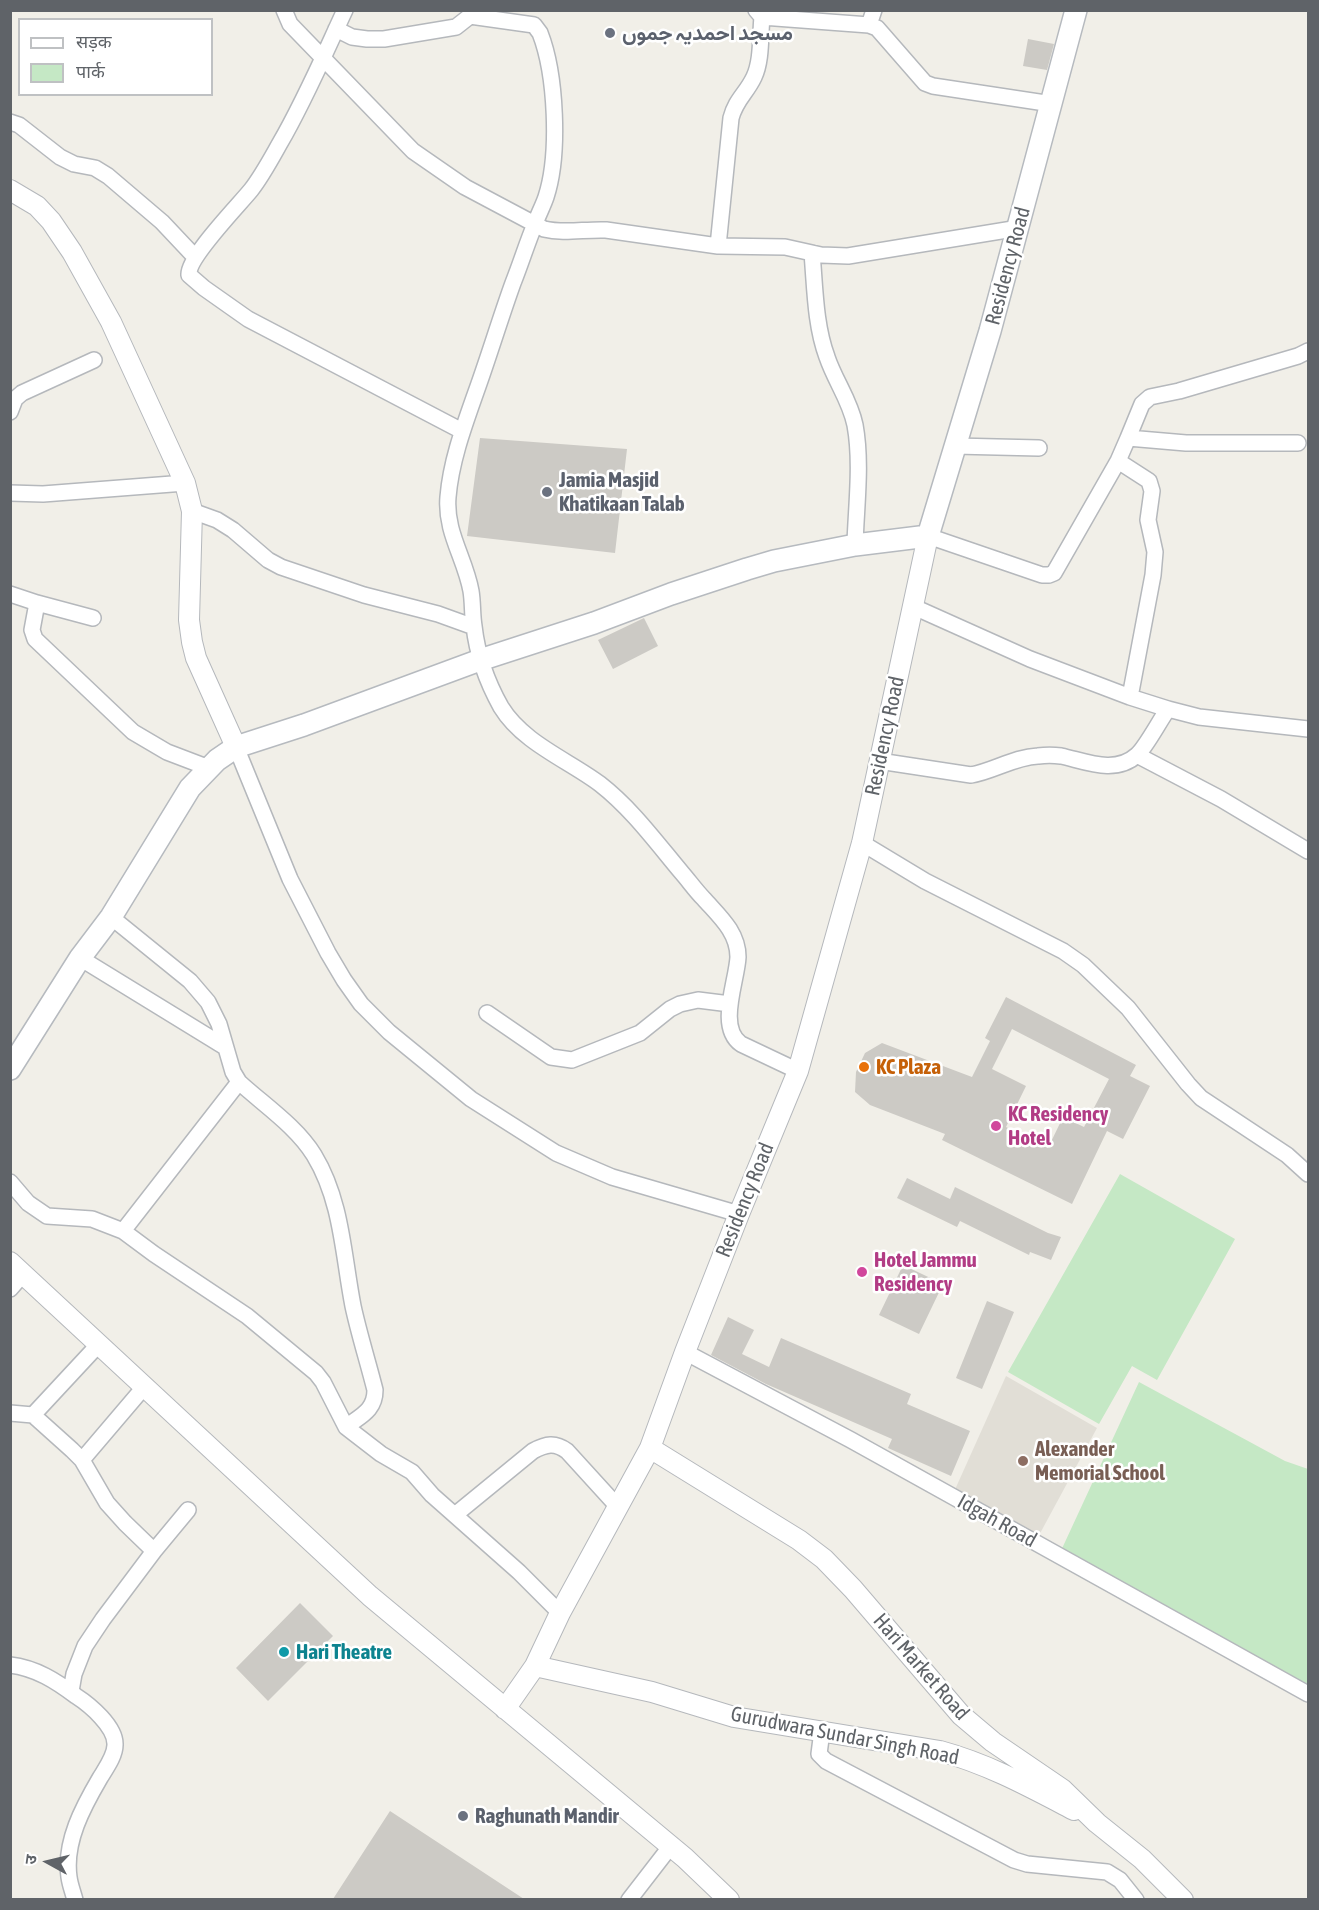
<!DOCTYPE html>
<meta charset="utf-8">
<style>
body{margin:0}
#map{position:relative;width:1319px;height:1910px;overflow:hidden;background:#f1efe8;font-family:"Asap Condensed","Noto Sans Devanagari",sans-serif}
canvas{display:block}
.frame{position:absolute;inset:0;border:12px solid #5f6368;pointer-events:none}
.legend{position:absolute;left:18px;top:18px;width:195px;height:78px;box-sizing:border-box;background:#fff;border:2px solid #bfc1c3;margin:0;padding:8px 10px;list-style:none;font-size:18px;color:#5f6368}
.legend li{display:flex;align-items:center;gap:12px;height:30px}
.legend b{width:30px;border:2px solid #bfc1c3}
.north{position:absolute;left:18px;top:1832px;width:60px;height:60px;-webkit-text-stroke:4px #fff;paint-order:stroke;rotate:278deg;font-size:16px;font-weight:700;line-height:24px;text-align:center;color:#5f6368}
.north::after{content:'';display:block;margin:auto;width:21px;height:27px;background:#5f6368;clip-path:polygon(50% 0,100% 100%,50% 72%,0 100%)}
</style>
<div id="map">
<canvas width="1319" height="1910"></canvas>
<div class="frame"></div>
<ul class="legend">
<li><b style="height:8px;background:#fff"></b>सड़क</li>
<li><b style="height:16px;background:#c5e8c5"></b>पार्क</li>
</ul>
<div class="north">उ</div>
</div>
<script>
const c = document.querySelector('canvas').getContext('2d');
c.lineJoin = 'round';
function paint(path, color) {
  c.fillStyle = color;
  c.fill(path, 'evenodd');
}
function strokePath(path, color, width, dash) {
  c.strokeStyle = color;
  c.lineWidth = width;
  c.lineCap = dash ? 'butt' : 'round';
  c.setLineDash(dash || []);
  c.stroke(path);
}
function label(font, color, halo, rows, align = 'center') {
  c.font = font + ' "Asap Condensed",Vazirmatn,sans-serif';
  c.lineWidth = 5;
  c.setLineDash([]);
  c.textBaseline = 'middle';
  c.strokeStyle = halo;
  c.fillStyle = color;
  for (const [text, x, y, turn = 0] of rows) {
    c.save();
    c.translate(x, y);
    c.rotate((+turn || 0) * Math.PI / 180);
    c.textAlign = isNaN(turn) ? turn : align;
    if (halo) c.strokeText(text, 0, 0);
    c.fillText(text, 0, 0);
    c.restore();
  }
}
const education = new Path2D(`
 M1006,1376L1097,1428L1037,1539L953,1494Z`);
const green = new Path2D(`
 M1120,1174L1235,1239L1157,1380L1132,1366L1099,1424L1008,1372Z
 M1139,1382L1285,1461L1308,1469V1684L1059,1555Z`);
const building = new Path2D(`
 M1028,39L1054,44L1047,70L1023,66Z
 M480,438L627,449L615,553L467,536Z
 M644,618L658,646L613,669L598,640Z
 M1006,997L1136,1065L1130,1076L1150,1086L1123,1139L1107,1131L1072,1204L942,1140L945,1134L870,1105L855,1092L856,1072L865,1053L882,1043L972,1077L990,1041L985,1038ZM1012,1029L1109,1079L1084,1127L1063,1117L1048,1148L1006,1127L1026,1086L992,1069Z
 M907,1178L950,1199L955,1187L1048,1233L1061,1237L1051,1260L1030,1252L1029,1255L960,1221L957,1227L897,1198Z
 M903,1265L943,1284L919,1334L879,1315Z
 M987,1301L1014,1312L982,1389L956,1378Z
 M728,1317L754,1330L742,1354L769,1367L781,1338L911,1394L907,1404L970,1431L951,1476L888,1448L892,1439L766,1384L711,1355Z
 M300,1603L333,1636L268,1701L236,1668Z
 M390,1811L524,1899H333Z`);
const minor = new Path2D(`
 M284,10L290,24L413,151L465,187L544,229C564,234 585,229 606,230L718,246L785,247L821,255L848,256L1019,228
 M345,10C324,55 305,100 280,143C271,159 262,176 251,190C238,206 187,258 189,275L204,288L248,319L462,431
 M756,10L762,17L869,25L877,28L925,83L933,86L1052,104
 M869,25L874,10
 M336,29L352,37L367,39H384L456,27L470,16L534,25L540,33C556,74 560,154 546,197C543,206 538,215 535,224C527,243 521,263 513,283C500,319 489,356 476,392C464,426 451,461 448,497C445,532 465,558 471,591C473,603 472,614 474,626C477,653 487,682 501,707C523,743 568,760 600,784C632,809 656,842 682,873C689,881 696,891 704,899C719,916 738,932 738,957C737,981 717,1027 741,1044L798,1071
 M10,122L19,125L60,157L74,164L95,168L108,176L162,222L195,257
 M718,246L731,118C736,99 746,94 754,77C762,60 760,36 762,17
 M812,253C815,287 815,325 827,357C835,381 850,400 855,425C862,463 856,507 855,545
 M10,412L15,399L22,393L94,360
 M1298,443H1186L1128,438L1142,404L1150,397L1179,391L1298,356L1308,351
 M955,446L1039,448
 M1118,461L1149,481L1152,491L1148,520L1155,552L1153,575L1130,697
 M10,493L43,494L185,483
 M192,511L217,520L233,530L268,560L281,567L364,595L438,614L474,627
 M928,536L1042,575H1049L1054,573L1118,461L1128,438
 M10,594L37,603L93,618
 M37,603L32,630L35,639L133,732L167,752L209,768
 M914,607L1030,659L1130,697L1168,709L1199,717L1308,729
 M236,747L290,879L328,953L344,980L361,1004L389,1032L471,1099L556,1153L612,1177L739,1214
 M1137,755L1221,799L1308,851
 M879,761L971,775C994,771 1014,757 1038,756C1045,755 1054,755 1061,756C1085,761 1115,775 1137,755C1146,747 1160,720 1168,709
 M862,843L925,881L1063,951L1083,965L1128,1008L1188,1084L1201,1098L1287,1155L1308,1174
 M111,917L190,981L208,1002L219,1024L233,1072L239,1082C264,1105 296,1126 314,1155C342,1201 343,1255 353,1306C359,1334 368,1362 375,1390C375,1411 360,1416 346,1427
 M80,958L225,1047
 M487,1013L551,1057L572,1060L640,1033L670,1009L680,1004L698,1000L730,1004
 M10,1182L28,1203L47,1216L92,1219L123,1231L154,1254L247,1316L316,1373L323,1382L346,1427L381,1454L412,1472L432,1495L519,1572L560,1613
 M123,1231L239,1082
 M10,1289L23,1274
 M685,1352L851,1440L1308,1694
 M10,1413L33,1415L72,1450L82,1460L107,1503L125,1523L154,1551
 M33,1415L99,1344
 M82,1460L145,1386
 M456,1514L533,1451C546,1444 555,1442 567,1451L618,1507
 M10,1665C36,1668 56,1681 76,1696C90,1705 116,1727 115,1745C115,1756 106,1768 100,1778C83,1807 64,1842 69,1877C70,1885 73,1892 75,1900
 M71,1691L74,1674L85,1646L103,1619L154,1551L188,1510
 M822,1731L819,1754L826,1761L1014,1860L1027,1864L1107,1872L1120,1880L1136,1900
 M629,1900L670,1847`);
const tertiary = new Path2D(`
 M10,190L37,206L51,221L72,252L111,322L185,483L192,511L189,620L192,642L196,658L236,747
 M10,1262L370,1596L685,1858L729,1900
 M650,1448L799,1540L824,1559L853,1589L961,1715L993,1742L1062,1789L1097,1823L1142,1859L1183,1900
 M535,1666L652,1692L734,1717L940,1751C988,1764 1030,1787 1074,1810
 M505,1709L535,1666L560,1613L650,1448L685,1352L739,1214L798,1071L862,843L928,536`);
const secondary = new Path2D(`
 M10,1069L80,958L111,917L190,788L217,760L236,747L304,725L480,660L594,623L671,594L747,569L774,561L855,545L928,536L990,331L1076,10`);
const markers = [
 [610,33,6,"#6b7280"],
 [547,492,6,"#6b7280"],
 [864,1067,6,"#e8710a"],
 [996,1126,6,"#d1479c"],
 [862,1272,6,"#d1479c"],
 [1023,1461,6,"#8d6e63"],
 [284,1652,6,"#0f9aa8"],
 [463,1816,6,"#6b7280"]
];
const worshipNames = [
 ["مسجد احمدیہ جموں",622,33],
 ["Jamia Masjid",559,480],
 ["Khatikaan Talab",559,504],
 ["Raghunath Mandir",475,1816]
];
const streetNames = [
 ["Residency Road",1008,266,-75],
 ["Residency Road",885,736,-78],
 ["Residency Road",745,1200,-68],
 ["Idgah Road",997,1521,29],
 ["Hari Market Road",921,1667,49],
 ["Gurudwara Sundar Singh Road",845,1736,11]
];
const foodNames = [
 ["KC Plaza",876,1067]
];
const hotelNames = [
 ["KC Residency",1008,1114],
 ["Hotel",1008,1138],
 ["Hotel Jammu",874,1260],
 ["Residency",874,1284]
];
const educationNames = [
 ["Alexander",1035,1449],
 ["Memorial School",1035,1473]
];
const cultureNames = [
 ["Hari Theatre",296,1652]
];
paint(education, '#e1ded6');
paint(green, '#c5e8c5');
paint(building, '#cccac5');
strokePath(minor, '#b5b8bc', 18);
strokePath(tertiary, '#b5b8bc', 22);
strokePath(secondary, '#b6babf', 24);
strokePath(minor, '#fff', 15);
strokePath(tertiary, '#fff', 20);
strokePath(secondary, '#fff', 21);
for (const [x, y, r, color] of markers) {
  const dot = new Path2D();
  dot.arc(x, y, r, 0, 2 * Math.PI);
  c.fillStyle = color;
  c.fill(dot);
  strokePath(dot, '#fff', 2);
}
label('bold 21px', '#5b616d', '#fff', worshipNames, 'left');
label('21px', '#5f6368', '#fff', streetNames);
label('bold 21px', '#c56008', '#fff', foodNames, 'left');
label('bold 21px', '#b23c85', '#fff', hotelNames, 'left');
label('bold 21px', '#785e54', '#fff', educationNames, 'left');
label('bold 21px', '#0d838f', '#fff', cultureNames, 'left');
</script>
